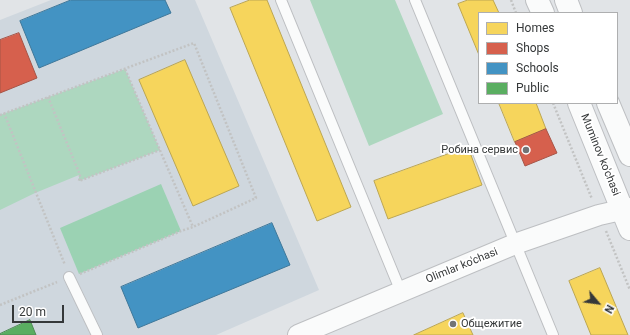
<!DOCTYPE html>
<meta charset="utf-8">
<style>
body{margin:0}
#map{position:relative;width:630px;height:335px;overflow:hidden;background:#e1e4e7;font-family:Roboto,sans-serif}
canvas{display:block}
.legend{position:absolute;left:478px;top:12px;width:140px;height:92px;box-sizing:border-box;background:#fff;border:1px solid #aeafb0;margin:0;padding:5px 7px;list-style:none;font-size:12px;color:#353839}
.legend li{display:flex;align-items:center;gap:8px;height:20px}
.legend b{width:20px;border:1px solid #aeafb0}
.north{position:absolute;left:578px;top:283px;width:40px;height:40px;-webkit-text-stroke:3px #fff;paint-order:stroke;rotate:119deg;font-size:11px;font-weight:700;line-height:16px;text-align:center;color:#353839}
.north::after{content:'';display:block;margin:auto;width:14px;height:18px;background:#353839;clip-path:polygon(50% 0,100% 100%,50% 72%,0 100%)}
.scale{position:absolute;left:12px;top:305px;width:52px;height:18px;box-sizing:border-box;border:2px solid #353839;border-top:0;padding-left:5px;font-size:12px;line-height:14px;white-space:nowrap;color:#353839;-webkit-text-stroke:3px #fff;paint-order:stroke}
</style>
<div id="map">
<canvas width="630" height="335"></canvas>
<ul class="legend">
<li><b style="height:11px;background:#f6d55c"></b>Homes</li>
<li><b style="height:11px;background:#d6604d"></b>Shops</li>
<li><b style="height:11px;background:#4393c3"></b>Schools</li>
<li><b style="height:11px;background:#5aae61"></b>Public</li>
</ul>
<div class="north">N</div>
<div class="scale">20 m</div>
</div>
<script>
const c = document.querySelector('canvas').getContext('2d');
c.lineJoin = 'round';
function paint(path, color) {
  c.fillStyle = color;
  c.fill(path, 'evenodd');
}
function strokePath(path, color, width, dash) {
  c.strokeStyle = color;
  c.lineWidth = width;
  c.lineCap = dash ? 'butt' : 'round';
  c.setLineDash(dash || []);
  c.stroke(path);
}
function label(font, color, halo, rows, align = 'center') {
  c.font = font + ' Roboto,sans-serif';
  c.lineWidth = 4;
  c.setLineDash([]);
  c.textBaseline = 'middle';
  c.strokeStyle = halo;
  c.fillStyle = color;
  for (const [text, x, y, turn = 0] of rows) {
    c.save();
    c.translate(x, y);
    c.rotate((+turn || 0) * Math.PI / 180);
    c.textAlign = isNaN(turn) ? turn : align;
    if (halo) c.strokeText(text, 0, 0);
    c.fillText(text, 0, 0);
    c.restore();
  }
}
const built = new Path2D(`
 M51,0H195L319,290L216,335H0V20Z`);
const green = new Path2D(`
 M310,0H395L443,114L369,146Z
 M125,69L160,150L79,181V175L35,193L0,210V115Z`);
const forest = new Path2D(`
 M161,184L181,231L79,274L60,228Z`);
const homes = new Path2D(`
 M250,0H267L351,207L317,221L230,8Z
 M468,0H493L499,13H479V55L458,4Z
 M185,60L239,186L193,206L139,80Z
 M499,103H536L546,129L515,142Z
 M468,147L482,185L388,219L374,181Z
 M600,268L628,335H591L569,281Z
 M463,313L473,335H414Z`);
const shops = new Path2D(`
 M19,33L37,78L0,93V40Z
 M546,129L557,153L525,166L515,142Z`);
const schools = new Path2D(`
 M71,0H165L171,13L39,68L20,21Z
 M272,223L290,265L138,328L121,287Z`);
const public = new Path2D(`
 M30,320L36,335H0V334Z`);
const path = new Path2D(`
 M511,0L516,13
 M48,97L80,175L79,181L160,150
 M553,103L592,199
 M4,113L65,265
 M0,115L194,43L256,198L193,227
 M606,231L630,290
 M80,274L181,231L193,227L125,69
 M0,305L57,282`);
const service = new Path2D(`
 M281,0L401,292
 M415,0L553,335
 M69,277L97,335`);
const minor = new Path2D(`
 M298,335L515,244L599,215L630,208`);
const secondary = new Path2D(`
 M537,0L543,13
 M566,0L571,13
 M579,103L630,229
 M608,103L630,155`);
const markers = [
 [526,150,4,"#717476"],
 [453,324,4,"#717476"]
];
const poiNames = [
 ["Робина сервис",518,150],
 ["Общежитие",461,324,"left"]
];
const streetNames = [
 ["Muminov ko'chasi",600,155,68],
 ["Olimlar ko'chasi",462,266,-22]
];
paint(built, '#cfd7de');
paint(green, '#add7bf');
paint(forest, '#9bd2b3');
paint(homes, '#f6d55c');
strokePath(homes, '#bca652', 1);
paint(shops, '#d6604d');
strokePath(shops, '#a65447', 1);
paint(schools, '#4393c3');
strokePath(schools, '#3f789a', 1);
paint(public, '#5aae61');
strokePath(public, '#4f8b55', 1);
strokePath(service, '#bdbfc2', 12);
strokePath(minor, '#bdbfc2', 22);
strokePath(secondary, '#bdbfc2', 24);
strokePath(path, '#c2c3c3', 2.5, [2, 2]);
strokePath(service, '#fafbfb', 10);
strokePath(minor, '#fafbfb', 20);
strokePath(secondary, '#fafbfb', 22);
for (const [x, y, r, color] of markers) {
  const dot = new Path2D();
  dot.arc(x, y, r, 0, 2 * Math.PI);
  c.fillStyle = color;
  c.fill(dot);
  strokePath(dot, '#fff', 1.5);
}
label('11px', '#353839', '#fff', poiNames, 'right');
label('11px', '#353839', '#fff', streetNames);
</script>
